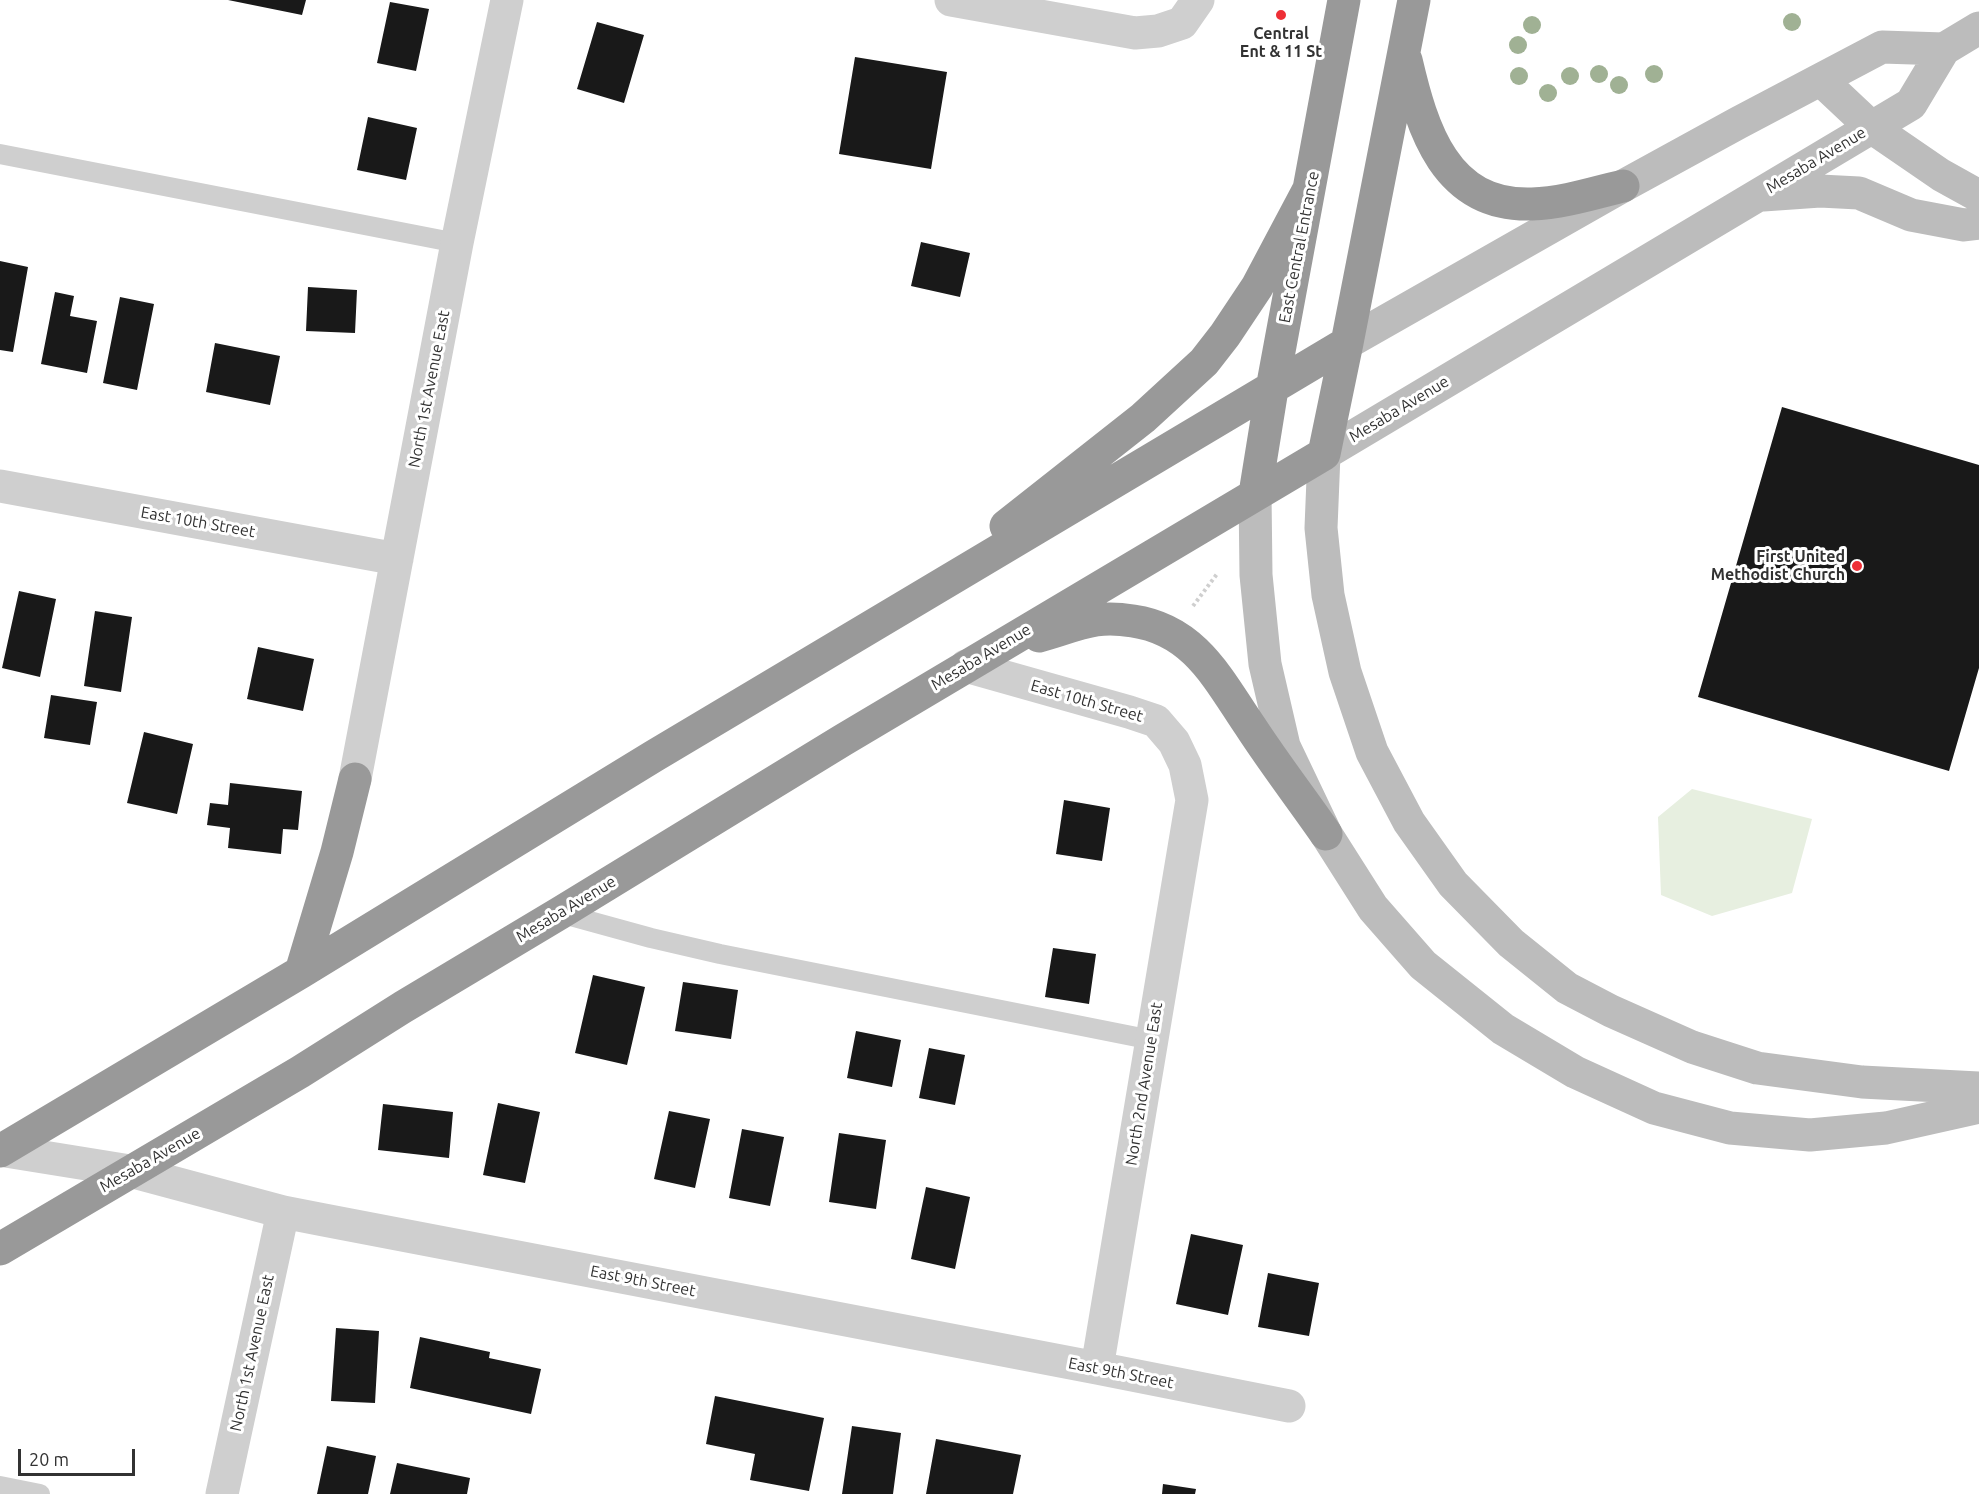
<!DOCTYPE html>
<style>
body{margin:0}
#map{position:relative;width:1979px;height:1494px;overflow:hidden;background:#fff;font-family:Ubuntu,sans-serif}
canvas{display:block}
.scale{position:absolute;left:18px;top:1449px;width:117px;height:27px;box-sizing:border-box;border:3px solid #323232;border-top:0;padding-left:8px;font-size:18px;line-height:21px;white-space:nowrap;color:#323232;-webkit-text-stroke:4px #fff;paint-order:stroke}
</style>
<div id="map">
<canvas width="1979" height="1494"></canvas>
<div class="scale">20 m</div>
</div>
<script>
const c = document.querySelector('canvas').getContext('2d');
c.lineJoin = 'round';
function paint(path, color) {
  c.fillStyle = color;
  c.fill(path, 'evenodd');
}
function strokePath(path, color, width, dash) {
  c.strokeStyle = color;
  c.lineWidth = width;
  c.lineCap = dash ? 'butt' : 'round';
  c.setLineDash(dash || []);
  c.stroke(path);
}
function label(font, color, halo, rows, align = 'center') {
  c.font = font + ' Ubuntu,sans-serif';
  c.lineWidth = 6;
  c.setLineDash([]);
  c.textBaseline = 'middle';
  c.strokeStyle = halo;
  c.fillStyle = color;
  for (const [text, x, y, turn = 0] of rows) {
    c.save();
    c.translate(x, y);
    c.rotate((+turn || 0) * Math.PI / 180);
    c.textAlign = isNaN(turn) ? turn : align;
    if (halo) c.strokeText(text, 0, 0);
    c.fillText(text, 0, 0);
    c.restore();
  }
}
const green = new Path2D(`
 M1692,789L1812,819L1792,893L1712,916L1661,895L1658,817Z`);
const building = new Path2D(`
 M228,0H306L302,15Z
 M390,2L429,9L416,71L377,63Z
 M597,22L644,35L624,103L577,89Z
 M855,57L947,72L931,169L839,154Z
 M368,117L417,128L406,180L357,170Z
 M921,242L970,253L960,297L911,286Z
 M0,261L28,267L13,352L0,350Z
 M308,287L357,290L355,333L306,331Z
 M55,292L74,296L70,316L97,321L87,373L41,364Z
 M120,297L154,304L137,390L103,383Z
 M215,343L280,356L270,405L206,392Z
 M1782,407L1979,465V668L1949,771L1698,697Z
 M19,591L56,599L40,677L2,668Z
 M95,611L132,617L121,692L84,686Z
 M258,647L314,659L303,711L247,699Z
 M51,695L97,702L90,745L44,738Z
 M144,732L193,744L177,814L127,803Z
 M230,783L302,791L298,830L283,829L281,854L228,848L230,828L207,825L210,803L228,805Z
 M1064,800L1110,808L1102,861L1056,854Z
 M1053,948L1096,954L1089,1004L1045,997Z
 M593,975L645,987L627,1065L575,1053Z
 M683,982L738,990L731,1039L675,1031Z
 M856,1031L901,1040L892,1087L847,1078Z
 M929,1048L965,1055L955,1105L919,1098Z
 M498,1103L540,1112L525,1183L483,1175Z
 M383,1104L453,1112L449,1158L378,1150Z
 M669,1111L710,1119L695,1188L654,1179Z
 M742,1129L784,1137L770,1206L729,1198Z
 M839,1133L886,1140L876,1209L829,1202Z
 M926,1187L970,1197L955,1269L911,1259Z
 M1191,1234L1243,1245L1228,1315L1176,1304Z
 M1268,1273L1319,1283L1309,1336L1258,1327Z
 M336,1328L379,1331L375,1403L331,1401Z
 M420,1337L490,1352L489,1358L541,1369L531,1414L410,1388Z
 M715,1396L824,1418L809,1491L750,1480L755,1454L706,1444Z
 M852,1426L901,1433L893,1494H842Z
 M936,1439L1021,1455L1013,1494H926Z
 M327,1446L376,1456L368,1494H317Z
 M397,1463L470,1478L467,1494H390Z
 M1163,1484L1196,1489L1195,1494H1162Z`);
const path = new Path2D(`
 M1193,606L1217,574`);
const lane = new Path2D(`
 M0,154L457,243
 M560,913L651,938L720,954L1152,1040
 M0,1486L40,1494`);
const street = new Path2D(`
 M951,0L1135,33L1158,31L1182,23L1198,0
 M0,486L397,559
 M966,666L1129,712L1156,721L1174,742L1185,765L1192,800L1097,1368
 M355,779L457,243L507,0
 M0,1150L130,1171L283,1212L324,1220L1097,1368L1289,1406
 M222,1494L283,1212`);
const secondary = new Path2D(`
 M1979,28L1944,49L1911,104L1324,454L1321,528L1328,595L1345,672L1372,752L1409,822L1453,884L1511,943L1567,988L1611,1011L1692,1047L1757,1068L1862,1082L1979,1088
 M1821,80L1871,127L1941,175L1979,196
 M1763,195L1820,191L1859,193L1911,215L1964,225L1979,223
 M1347,343L1623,186L1738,123L1882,47L1944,49
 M1255,494L1256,575L1265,664L1284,746L1326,834L1373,908L1423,965L1503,1029L1575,1072L1654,1108L1730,1128L1810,1135L1886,1128L1979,1107`);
const highway = new Path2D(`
 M1406,60C1422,129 1445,207 1532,204C1563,203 1594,193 1623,186
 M1255,494L1272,389L1344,0
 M1006,526L1143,418L1204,362L1225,335L1257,287L1309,189
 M1039,636C1058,631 1077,623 1096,620C1108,618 1121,619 1133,621C1195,630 1218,679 1250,726C1274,763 1301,798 1326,834
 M301,972L337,852L355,779
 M0,1151L301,972L654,756L1347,343
 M0,1249L300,1072L403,1007L560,913L843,740L1324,454L1347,343L1414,0`);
const trees = [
 [1792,22],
 [1532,25],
 [1518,45],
 [1599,74],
 [1654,74],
 [1519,76],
 [1570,76],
 [1619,85],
 [1548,93]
];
const markers = [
 [1281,15,6,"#ee2f36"],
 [1857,566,6,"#ee2f36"]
];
const poiNames = [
 ["Central",1281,34],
 ["Ent & 11 St",1281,52],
 ["First United",1845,557,"right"],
 ["Methodist Church",1845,575,"right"]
];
const streetNames = [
 ["Mesaba Avenue",1816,160,-31],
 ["East Central Entrance",1299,247,-79],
 ["North 1st Avenue East",429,389,-79],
 ["Mesaba Avenue",1399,409,-31],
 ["East 10th Street",198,522,10],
 ["Mesaba Avenue",981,657,-31],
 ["East 10th Street",1087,701,16],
 ["Mesaba Avenue",566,909,-31],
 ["North 2nd Avenue East",1144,1084,-81],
 ["Mesaba Avenue",150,1160,-30],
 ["East 9th Street",643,1281,11],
 ["North 1st Avenue East",252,1353,-78],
 ["East 9th Street",1121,1373,11]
];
paint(green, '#e7efe0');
paint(building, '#191919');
strokePath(path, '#cfcfcf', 4, [3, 3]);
strokePath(lane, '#cfcfcf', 20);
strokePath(street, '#cfcfcf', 33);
strokePath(secondary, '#bcbcbc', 33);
strokePath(highway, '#999', 33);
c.fillStyle = '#a0b194';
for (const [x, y] of trees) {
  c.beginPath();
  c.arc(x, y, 9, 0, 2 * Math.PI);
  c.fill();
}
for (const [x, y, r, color] of markers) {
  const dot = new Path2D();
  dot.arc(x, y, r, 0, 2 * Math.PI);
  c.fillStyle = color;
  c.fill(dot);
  strokePath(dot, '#fff', 2);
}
label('bold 16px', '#323232', '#fff', poiNames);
label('16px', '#323232', '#fff', streetNames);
</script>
